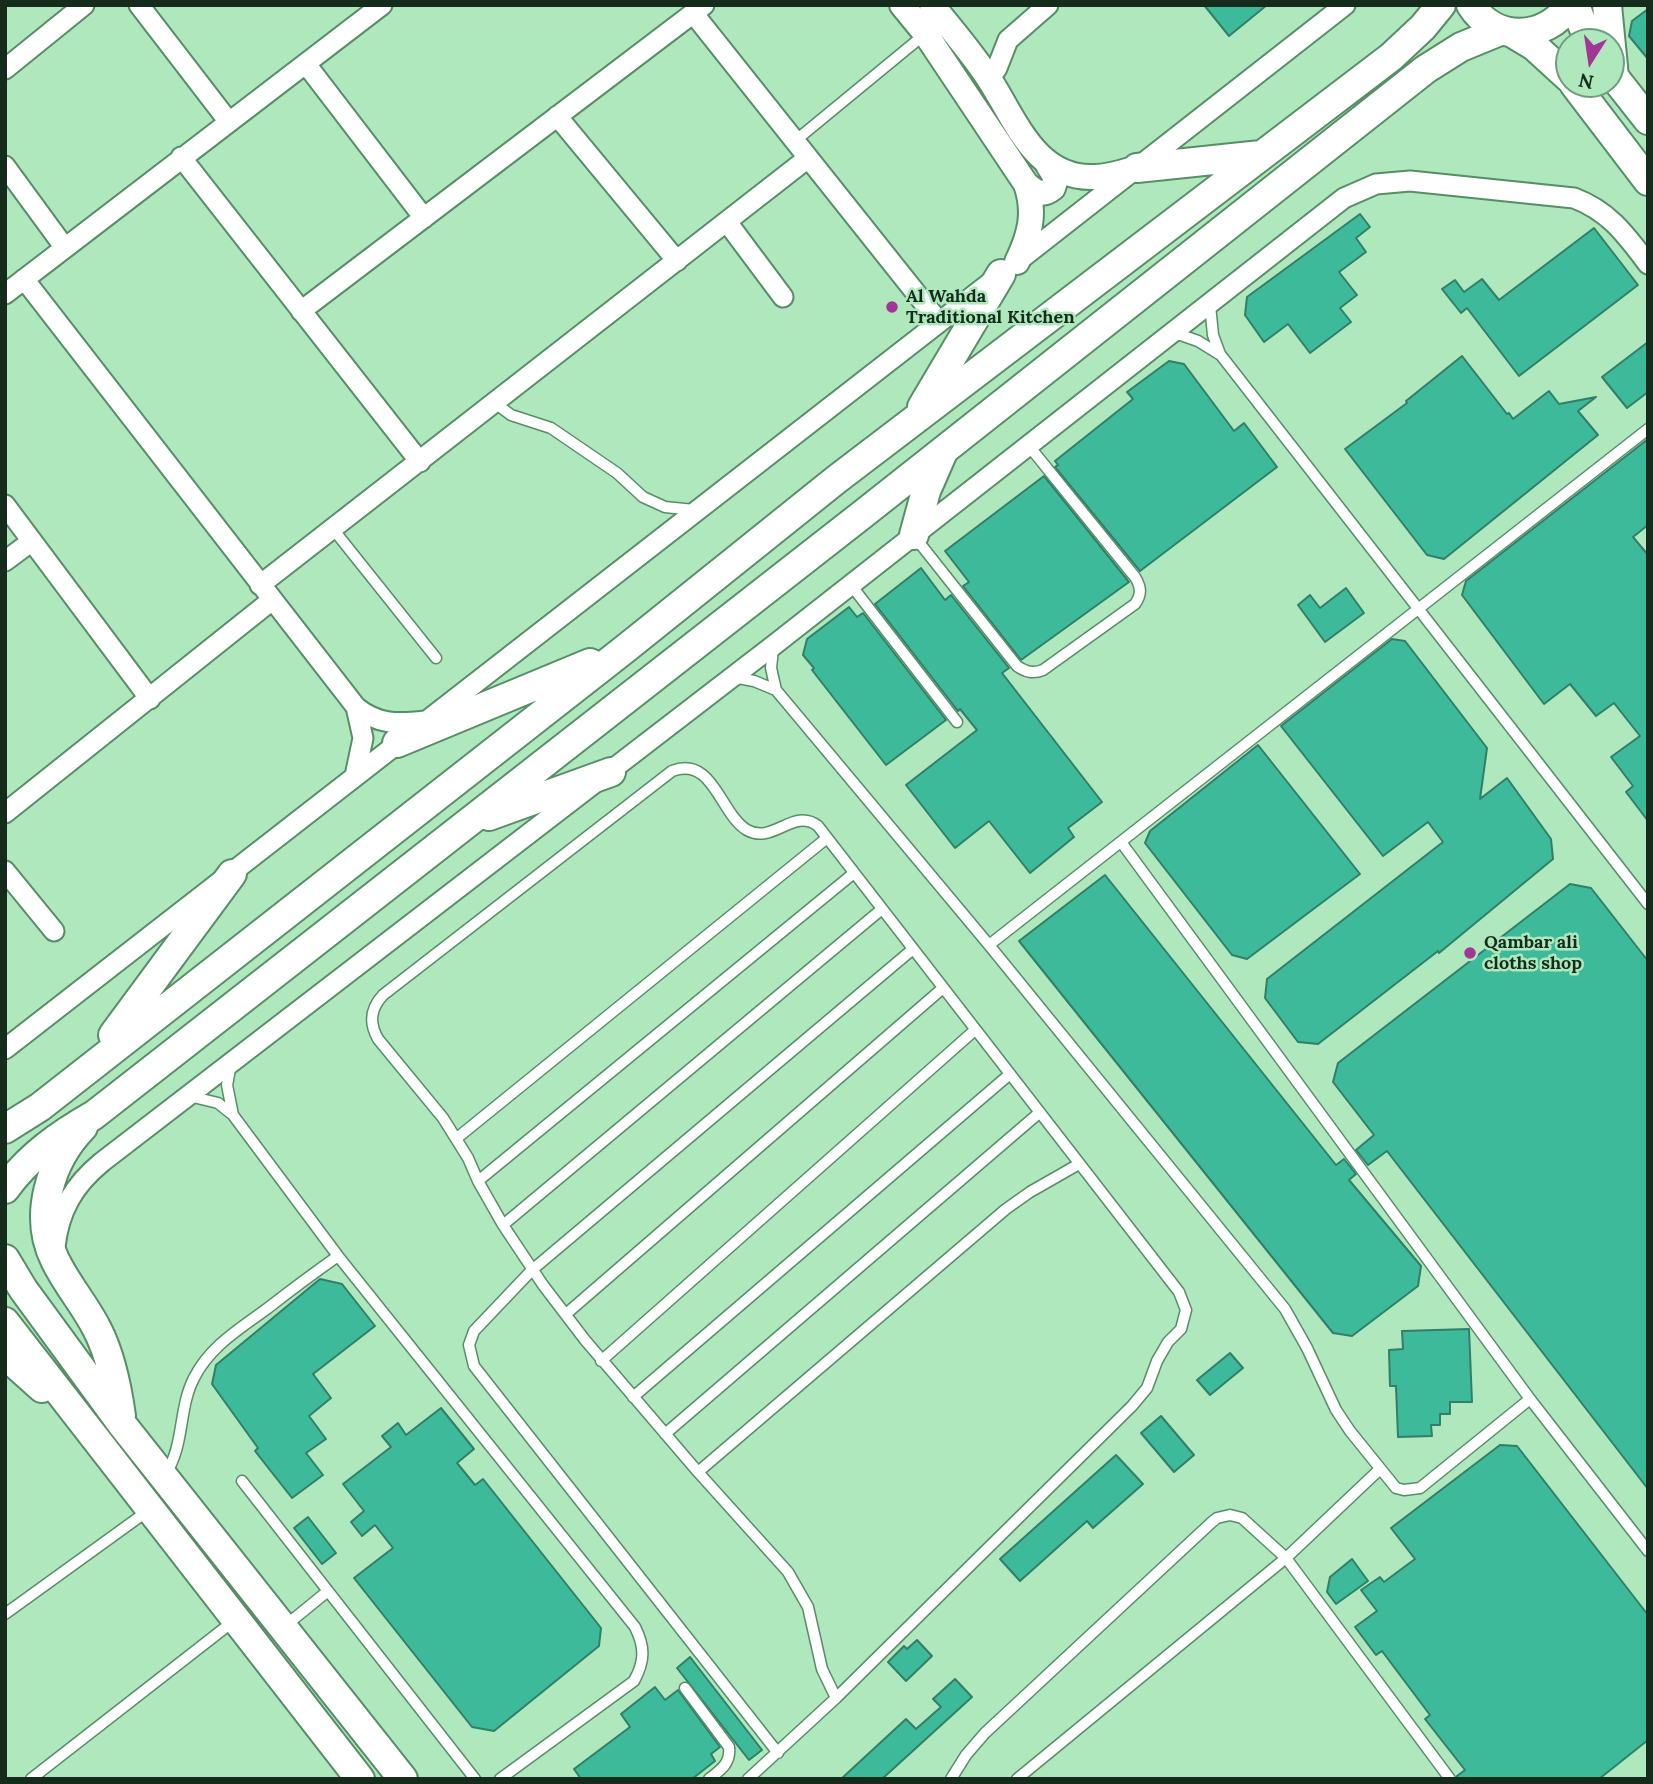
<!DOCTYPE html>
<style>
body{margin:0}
#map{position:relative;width:1653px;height:1784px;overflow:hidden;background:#afe8bd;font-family:Lora,serif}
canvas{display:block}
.frame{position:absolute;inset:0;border:7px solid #152c1c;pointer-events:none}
.north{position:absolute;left:1555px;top:28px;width:70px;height:70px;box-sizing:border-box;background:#afe8bd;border:2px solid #719d7d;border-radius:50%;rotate:192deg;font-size:19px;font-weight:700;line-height:28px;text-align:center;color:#152c1c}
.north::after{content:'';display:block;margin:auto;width:24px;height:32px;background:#a13697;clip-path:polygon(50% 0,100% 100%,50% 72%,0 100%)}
</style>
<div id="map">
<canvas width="1653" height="1784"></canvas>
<div class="frame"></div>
<div class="north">N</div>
</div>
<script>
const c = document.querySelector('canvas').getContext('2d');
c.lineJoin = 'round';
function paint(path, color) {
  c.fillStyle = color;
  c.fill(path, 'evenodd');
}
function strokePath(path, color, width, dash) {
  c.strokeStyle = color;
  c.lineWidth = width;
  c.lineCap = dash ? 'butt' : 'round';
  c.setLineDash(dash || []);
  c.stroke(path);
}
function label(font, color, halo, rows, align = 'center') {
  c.font = font + ' Lora,serif';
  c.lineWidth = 5;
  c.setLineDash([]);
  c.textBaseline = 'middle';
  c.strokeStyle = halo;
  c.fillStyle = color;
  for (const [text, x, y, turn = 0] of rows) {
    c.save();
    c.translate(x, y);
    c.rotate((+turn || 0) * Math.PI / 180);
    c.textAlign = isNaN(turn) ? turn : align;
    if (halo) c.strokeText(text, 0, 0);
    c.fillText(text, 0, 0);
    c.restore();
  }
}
const building = new Path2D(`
 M1204,5H1267L1229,36Z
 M1648,9V59L1629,36L1632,21Z
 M1360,214L1370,227L1356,238L1366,252L1339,272L1357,295L1340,308L1351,322L1310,353L1288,324L1264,342L1245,315L1247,297Z
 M1594,228L1638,285L1519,376L1467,308L1461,313L1442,289L1455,280L1464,292L1482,279L1499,300Z
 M1648,342V392L1627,408L1602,377Z
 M1462,356L1507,414L1509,413L1513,419L1549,391L1559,404L1596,397L1578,411L1598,435L1444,559L1427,555L1345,449L1407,403L1406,401Z
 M1169,361L1184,364L1234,431L1244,423L1277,467L1140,571L1055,467L1058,465L1055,461L1133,399L1127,392Z
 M1648,439V525L1633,537L1648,555V821L1626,792L1633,786L1611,757L1640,736L1614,703L1596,716L1570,684L1544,704L1462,595L1466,581Z
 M1044,476L1129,582L1021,660L963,586L969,582L945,551Z
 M921,568L945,600L951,595L1009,668L1002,673L1102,802L1068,828L1074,837L1030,873L989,821L955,848L906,785L977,730L960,709L958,711L875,604Z
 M1346,588L1364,613L1325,642L1298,605L1310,595L1320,608Z
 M849,607L857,617L863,613L946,720L886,765L812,670L814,668L803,655L807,639Z
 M1392,639L1405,641L1487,748L1480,799L1507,778L1551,839L1553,859L1439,953L1438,951L1318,1044L1298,1042L1265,998L1267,979L1443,842L1428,822L1383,856L1281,726Z
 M1258,745L1360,874L1247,959L1232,955L1145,843L1150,831Z
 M1105,875L1336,1165L1344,1159L1356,1174L1349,1180L1421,1266L1418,1286L1352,1336L1333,1333L1019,941Z
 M1570,884L1591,888L1648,961V1489L1387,1151L1368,1165L1356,1150L1374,1135L1333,1082L1338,1063Z
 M320,1279L342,1284L375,1326L313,1374L331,1398L309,1416L326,1439L306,1453L323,1475L292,1498L255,1451L258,1448L212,1384L216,1365Z
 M1469,1329L1472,1402H1450V1414H1440V1425H1431L1432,1436L1398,1437L1396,1386H1390L1389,1350L1403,1349L1402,1331Z
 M1230,1353L1243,1368L1210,1395L1197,1380Z
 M441,1408L474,1449L457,1463L475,1485L483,1479L601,1628L599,1646L494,1731L472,1727L354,1578L393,1548L375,1525L362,1536L351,1522L364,1511L343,1484L391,1447L382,1436L398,1423L406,1435Z
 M1161,1416L1194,1455L1174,1472L1141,1433Z
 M1500,1445L1517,1446L1648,1615V1740L1599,1779H1457V1776L1465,1770L1425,1719L1430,1715L1382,1651L1376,1655L1355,1627L1377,1611L1361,1590L1380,1577L1384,1582L1415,1559L1391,1528Z
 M1116,1455L1143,1484L1093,1528L1087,1521L1020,1581L1000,1559Z
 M308,1517L336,1553L322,1564L294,1528Z
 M1352,1559L1368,1581L1336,1604L1327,1592L1330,1577Z
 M917,1640L932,1656L906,1681L888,1662L904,1646L907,1649Z
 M690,1657L762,1750L749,1760L677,1668Z
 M955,1679L972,1697L882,1779H841L906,1719L916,1729L941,1707L933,1699Z
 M655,1687L665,1700L678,1690L720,1747L711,1754L715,1761L692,1779H581L574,1769L630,1727L621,1714Z`);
const service = new Path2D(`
 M795,141L925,34
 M1210,305L1213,335L1220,354L1648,904
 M1175,333L1198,341L1219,354
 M495,403L511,415L551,428L617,473L643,497L665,507L694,510
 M333,529L436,658
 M914,536L1017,666C1026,672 1033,674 1043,670L1135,604C1142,594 1141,587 1135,577L1029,446
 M851,585L957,722
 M773,649L771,668L776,690L989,945L1285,1309L1307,1348L1336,1410L1350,1431L1396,1488L1404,1490L1420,1488L1530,1399
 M733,677L754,681L776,690
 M1121,842L1530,1399L1648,1551
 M989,945L1648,429
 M231,1064L227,1085L233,1115
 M189,1096L218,1103L233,1115L338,1256L635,1627C645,1647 645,1661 634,1681L500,1779
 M457,1138L827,838
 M478,1181L854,873
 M503,1225L882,909
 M566,1314L943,988
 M601,1361L975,1030
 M633,1397L1010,1074
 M665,1434L1039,1113
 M698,1472L1006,1209L1030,1192L1079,1164
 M165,1475C185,1445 178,1409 194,1378C210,1346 241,1328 268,1308C291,1290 314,1273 338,1256
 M242,1481L475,1779
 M5,1614L149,1510
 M285,1626L328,1591
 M685,1688L729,1747C731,1763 721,1770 709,1779
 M778,1753L474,1366L469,1345L474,1331L532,1270L913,949
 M31,1779L235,1620
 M748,1779L836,1698L1132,1406L1147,1388L1157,1361L1168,1342L1181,1329L1186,1310L1179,1292L818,826C793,807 773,845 747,830C720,814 713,755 672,771L383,995C370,1009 369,1023 378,1039L443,1118L468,1158L478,1181L503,1225L543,1285L585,1340L698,1472L788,1572L808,1607L822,1669L836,1698
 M951,1779L966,1755L985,1733L1212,1522L1217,1518L1230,1515L1242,1518L1286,1558L1450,1779
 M1017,1779L1286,1558L1380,1469`);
const minor = new Path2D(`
 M139,5L229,122
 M693,13L939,322
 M306,64L424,218
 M5,69L84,5
 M990,79L997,68L1008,40L1048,5
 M557,116L677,261
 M181,157L420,462
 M5,166L65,248
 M727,222L783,297
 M1018,261L1345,5
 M24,279L356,707C378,725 398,724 425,721
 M5,294L382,5
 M301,311L704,5
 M5,505L150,699
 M5,561L32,541
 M260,585L808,158
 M355,776L363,738L356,707
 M5,813L272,600
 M5,871L54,931
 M5,1049L991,282
 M55,1247C59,1210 74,1185 102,1162L774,645L1344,198L1376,184L1410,181L1574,198C1609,211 1626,235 1648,264`);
const tertiary = new Path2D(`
 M902,5L925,33L1026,184C1036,213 1030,235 1017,262
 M932,5C952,30 974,55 991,82C1017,123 1037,180 1095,177C1109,177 1123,172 1137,168
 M1026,184C1035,192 1042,197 1053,188L1056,178L1048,165`);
const secondary = new Path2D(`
 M1471,5C1495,43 1545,41 1570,5
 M1575,5L1589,42
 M1607,5L1614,77
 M1514,34L1534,46L1569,78
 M1611,73L1648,120
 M1574,84L1648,181
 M1137,168L1261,155
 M922,407L1001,274
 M914,535L926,491L943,452
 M397,743L590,663
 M489,816L611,772
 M113,1035L232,874
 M83,1127C50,1161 33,1216 55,1260C67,1285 85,1305 97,1329C111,1356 117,1387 121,1416
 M5,1129L40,1107L625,649L837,479L1391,57L1423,27L1441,5
 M5,1189C29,1156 59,1135 94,1115L863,514L1426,69L1461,47L1500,31
 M5,1259L23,1289L121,1423L403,1779
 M5,1322L360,1779
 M5,1355L42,1388`);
const markers = [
 [892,307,7,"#a13697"],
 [1470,953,7,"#a13697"]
];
const poiNames = [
 ["Al Wahda",906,297],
 ["Traditional Kitchen",906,318],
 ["Qambar ali",1484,943],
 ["cloths shop",1484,964]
];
paint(building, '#3dba99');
strokePath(building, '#317e69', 2);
strokePath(service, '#578e66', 13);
strokePath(minor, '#578e66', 23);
strokePath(tertiary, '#578e66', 28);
strokePath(secondary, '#578e66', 32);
strokePath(service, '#fff', 10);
strokePath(minor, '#fff', 19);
strokePath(tertiary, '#fff', 24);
strokePath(secondary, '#fff', 28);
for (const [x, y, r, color] of markers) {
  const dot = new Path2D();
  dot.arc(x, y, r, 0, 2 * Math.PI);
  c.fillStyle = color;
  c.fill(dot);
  strokePath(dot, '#afe8bd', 2.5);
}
label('bold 18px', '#152c1c', '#afe8bd', poiNames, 'left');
</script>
